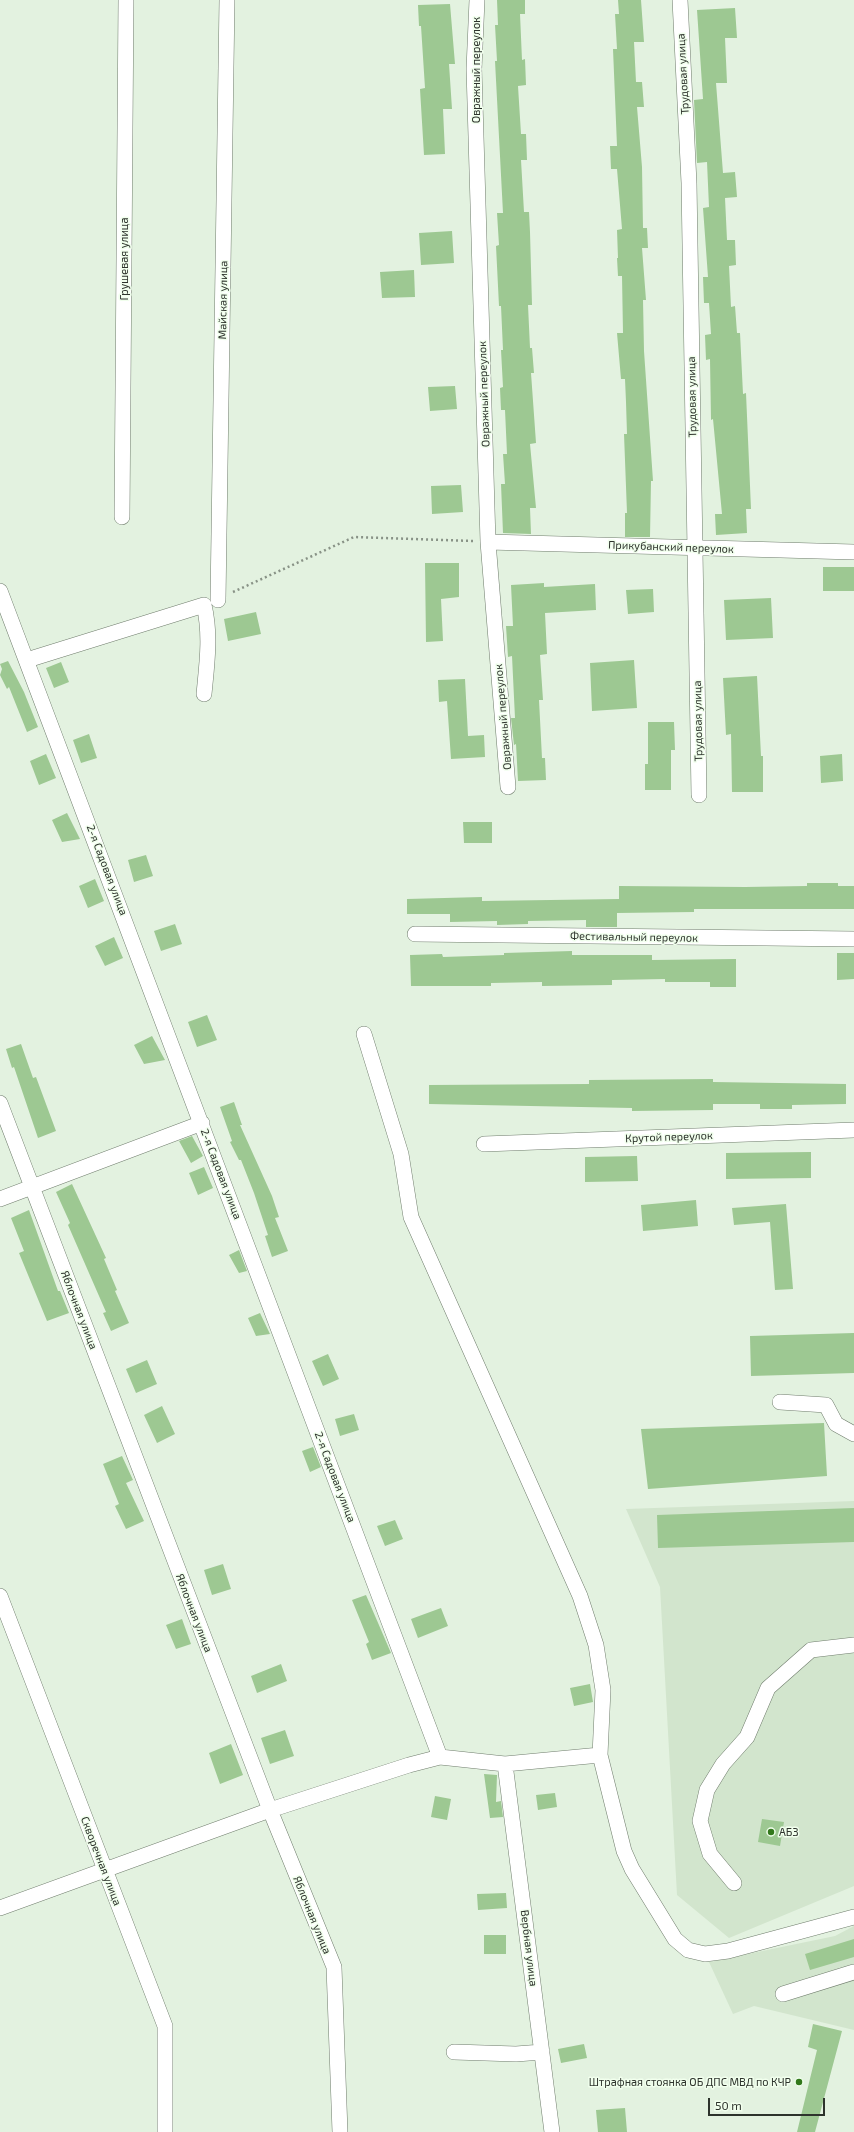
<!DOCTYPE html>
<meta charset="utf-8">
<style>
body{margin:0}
#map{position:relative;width:854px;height:2132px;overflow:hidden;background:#e3f2e0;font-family:"Exo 2",sans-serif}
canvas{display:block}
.scale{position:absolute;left:708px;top:2098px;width:117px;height:18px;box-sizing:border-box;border:2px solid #2d332c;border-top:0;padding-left:5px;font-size:12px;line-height:14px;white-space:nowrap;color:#2d332c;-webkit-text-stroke:3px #f1ffed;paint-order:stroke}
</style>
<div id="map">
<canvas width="854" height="2132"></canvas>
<div class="scale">50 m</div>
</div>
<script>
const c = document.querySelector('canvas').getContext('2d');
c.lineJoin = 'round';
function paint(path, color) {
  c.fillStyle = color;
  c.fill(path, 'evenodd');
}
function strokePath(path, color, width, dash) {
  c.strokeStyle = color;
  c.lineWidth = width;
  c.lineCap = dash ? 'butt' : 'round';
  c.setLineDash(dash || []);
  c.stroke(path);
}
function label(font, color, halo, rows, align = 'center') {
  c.font = font + ' "Exo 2",sans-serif';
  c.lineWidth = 3;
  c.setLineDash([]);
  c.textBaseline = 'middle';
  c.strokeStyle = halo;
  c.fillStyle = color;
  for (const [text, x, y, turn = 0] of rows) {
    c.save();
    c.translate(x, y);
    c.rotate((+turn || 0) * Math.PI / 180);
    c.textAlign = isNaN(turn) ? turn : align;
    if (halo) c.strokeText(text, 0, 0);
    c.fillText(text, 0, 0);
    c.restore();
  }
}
const built = new Path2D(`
 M854,1501V1886L729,1938L677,1895L660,1587L626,1509Z
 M854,1926V2030L754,2006L733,2014L709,1962L835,1936Z`);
const building = new Path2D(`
 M497,0H525V14H520L522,60L525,59L526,85L518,86L521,134H526L527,160H521L524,212H529L530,232L532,305H528L530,348H532L534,373H531L536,443L530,444L536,508H530L531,534L503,533L501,484H505L503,454H507L505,410H501L500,388L503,387L501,350H503L501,306H499L496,246L499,245L497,213H503L495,61H497L495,25H498Z
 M618,0H641L644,42H634L636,82H642L644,107H637L642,167L643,228H647L648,248H642L646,300H643L644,351L653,481H651L650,537H625V513H627L624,434H627L626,402L625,379H621L617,333H623L622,276H618L617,258H618L617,230L622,229L617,169H611L610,146H617L613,49H617L615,14H619Z
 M450,4L455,64H449L452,109H443L445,154L424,155L420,89L425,88L421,26H419L418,5Z
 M735,8L737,38H725L727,83H716L723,173L735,172L737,197L725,198L727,240H735L736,265L729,266L731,307L735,306L737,333H740L743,394L746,393L751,509H746L747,533L716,535L715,514H722L713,419L711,420L710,359L706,360L705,335L711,334L709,303H704L703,277H708L703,208L709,207L707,162L697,163L694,100L703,99L697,10Z
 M452,231L454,263L421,265L419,233Z
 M414,270L415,297L382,298L380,272Z
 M455,386L457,409L430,411L428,387Z
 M461,485L463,512L432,514L431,486Z
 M425,563H459V597L441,599L443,641L426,642Z
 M823,567H854V591H823Z
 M544,583V587L595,584L596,610L545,613L547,654L540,655L543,700H539L542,758H545L546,780L518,781L516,744L514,745L511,718H515L512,656L508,657L506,626H513L511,585Z
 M653,589L654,612L628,614L626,590Z
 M771,598L773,638L726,640L724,600Z
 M256,612L261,634L228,641L224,619Z
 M634,660L637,708L592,711L590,663Z
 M8,661L24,692L38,727L27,732L9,687L7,689L0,675L2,669L0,664Z
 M61,662L69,682L54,688L46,668Z
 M757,676L761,756H763V792H732L731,734L726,735L723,678Z
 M465,679L468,736L484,735L485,757L451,759L447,701L439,702L438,680Z
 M648,722H674L675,750H671V790H645V764H648Z
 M89,734L97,758L81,763L73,740Z
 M46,754L56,778L39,785L30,761Z
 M842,754L843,781L821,783L820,756Z
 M67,813L80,839L62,842L52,820Z
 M463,822H492V843H464Z
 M146,855L153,876L134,882L128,860Z
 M95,879L104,901L88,908L79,886Z
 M807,883H838V886H854V909H694V912L617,913V927H586V920L528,921V924L497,925V921L450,922V914H407V899L482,897V901L619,899V886L745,887L807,886Z
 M175,924L182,944L161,951L154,931Z
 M114,937L123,958L105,966L95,946Z
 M572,951V955H652V960L736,959V987H710V982H665V979L612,980V985L542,986V982L491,983V986H411L410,955L442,954L443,957L504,955V953Z
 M837,953H854V979L837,980Z
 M207,1015L217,1040L197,1047L188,1022Z
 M152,1036L165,1060L144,1064L134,1045Z
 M21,1044L33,1078L36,1077L56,1131L38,1138L14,1067L12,1068L6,1049Z
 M713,1079V1082L846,1084V1104L792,1105V1109H760V1104H713V1110L632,1111V1108L429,1104V1085L589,1084V1080Z
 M234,1102L242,1125H240L272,1196L279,1217L275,1218L288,1251L272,1257L265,1236L268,1235L254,1193L241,1160H239L230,1142L232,1141L220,1107Z
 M192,1136L203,1156L191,1163L179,1141Z
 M811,1152V1178L726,1179V1153Z
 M637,1156L638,1181L585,1182V1157Z
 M204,1167L213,1188L198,1195L189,1173Z
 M72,1184L106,1258L104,1259L117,1290L115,1291L129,1323L111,1331L103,1313L106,1312L68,1225L70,1223L56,1192Z
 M696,1200L698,1226L643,1231L641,1205Z
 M786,1204L793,1289L775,1290L770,1222L734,1225L732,1208Z
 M29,1210L58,1291H60L69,1313L47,1321L19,1253L24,1251L11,1218Z
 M239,1250L247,1271L239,1273L229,1255Z
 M260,1313L270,1334L256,1336L248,1318Z
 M854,1333V1373L751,1376L750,1336Z
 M328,1354L339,1379L323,1386L312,1361Z
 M147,1360L157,1384L136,1393L126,1369Z
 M162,1406L175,1434L157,1443L144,1415Z
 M354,1414L359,1430L340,1436L335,1419Z
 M824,1423L827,1476L648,1489L641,1429Z
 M313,1447L321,1467L310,1472L302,1451Z
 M122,1456L133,1480L126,1483L144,1521L126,1529L115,1506L119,1504L103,1464Z
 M854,1508V1542L658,1548L657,1515Z
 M395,1520L403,1539L385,1546L377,1526Z
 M223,1564L231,1589L212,1595L204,1570Z
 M366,1595L391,1653L372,1660L366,1644L369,1642L352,1600Z
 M441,1608L448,1626L418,1638L411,1619Z
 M182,1619L191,1644L176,1649L166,1625Z
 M281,1664L287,1681L257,1693L251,1676Z
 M590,1684L593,1702L574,1706L570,1688Z
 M285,1730L294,1756L270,1764L261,1738Z
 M231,1744L243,1775L220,1784L209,1753Z
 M484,1774L497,1775L496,1802L501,1801L503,1817L490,1818Z
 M555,1793L557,1807L538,1810L536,1795Z
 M435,1796L451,1799L447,1820L431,1817Z
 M762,1819L784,1822L780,1846L758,1842Z
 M506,1893L507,1908L478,1910L477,1894Z
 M484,1935H506V1954H484Z
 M854,1939V1957L810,1970L805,1954Z
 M813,2024L842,2031L815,2132H797L817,2050L808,2047Z
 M584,2044L587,2058L561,2063L558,2049Z
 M625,2108L627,2132H598L596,2110Z`);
const path = new Path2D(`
 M233,592L354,537L474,541`);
const minor = new Path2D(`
 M477,0L474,69L488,542L508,787
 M680,0L689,183L699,795
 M122,517L126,0
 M488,542L854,552
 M0,591L440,1757
 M218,600L227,0
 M27,660L204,605C211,635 207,663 204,694
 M415,934L854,939
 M364,1034L401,1154L411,1217L580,1596L596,1645L603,1690L600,1755
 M0,1103L270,1810L334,1967L340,2132
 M484,1144L854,1130
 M0,1199L202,1123
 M780,1402L826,1405L836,1424L854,1434
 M0,1596L165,2026V2132
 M505,1764L552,2132
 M734,1883L710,1854L700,1821L707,1790L723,1764L747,1737L768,1688L811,1650L854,1645
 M0,1908L270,1810L409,1765L440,1757L505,1764L600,1755L624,1851L632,1869L675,1939L688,1950L705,1954L728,1951L854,1917
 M783,1994L854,1972
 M454,2052L516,2054L542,2052`);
const markers = [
 [771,1832,4,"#32781b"],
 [799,2082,4,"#32781b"]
];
const streetNames = [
 ["Овражный переулок",476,70,-90],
 ["Трудовая улица",683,74,-93],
 ["Грушевая улица",124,259,-90],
 ["Майская улица",223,300,-89],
 ["Овражный переулок",484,394,-92],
 ["Трудовая улица",692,397,-91],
 ["Прикубанский переулок",671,547,2],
 ["Овражный переулок",503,717,-95],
 ["Трудовая улица",698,721,-91],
 ["2-я Садовая улица",107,870,69],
 ["Фестивальный переулок",634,937,1],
 ["Крутой переулок",669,1137,-2],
 ["2-я Садовая улица",221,1174,69],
 ["Яблочная улица",79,1310,69],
 ["2-я Садовая улица",335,1477,69],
 ["Яблочная улица",194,1613,69],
 ["Скворечная улица",101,1861,69],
 ["Яблочная улица",312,1915,68],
 ["Вербная улица",529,1948,83]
];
const poiNames = [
 ["АБЗ",779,1832],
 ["Штрафная стоянка ОБ ДПС МВД по КЧР",791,2082,"right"]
];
paint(built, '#d2e5cd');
paint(building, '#9dc892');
strokePath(minor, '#707d6d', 16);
strokePath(path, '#889286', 2.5, [2, 3]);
strokePath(minor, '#fff', 15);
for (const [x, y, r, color] of markers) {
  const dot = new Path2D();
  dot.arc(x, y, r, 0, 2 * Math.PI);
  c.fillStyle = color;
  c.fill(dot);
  strokePath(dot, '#f1ffed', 1.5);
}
label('11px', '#2d332c', '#f1ffed', streetNames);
label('11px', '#2d332c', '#f1ffed', poiNames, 'left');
</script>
